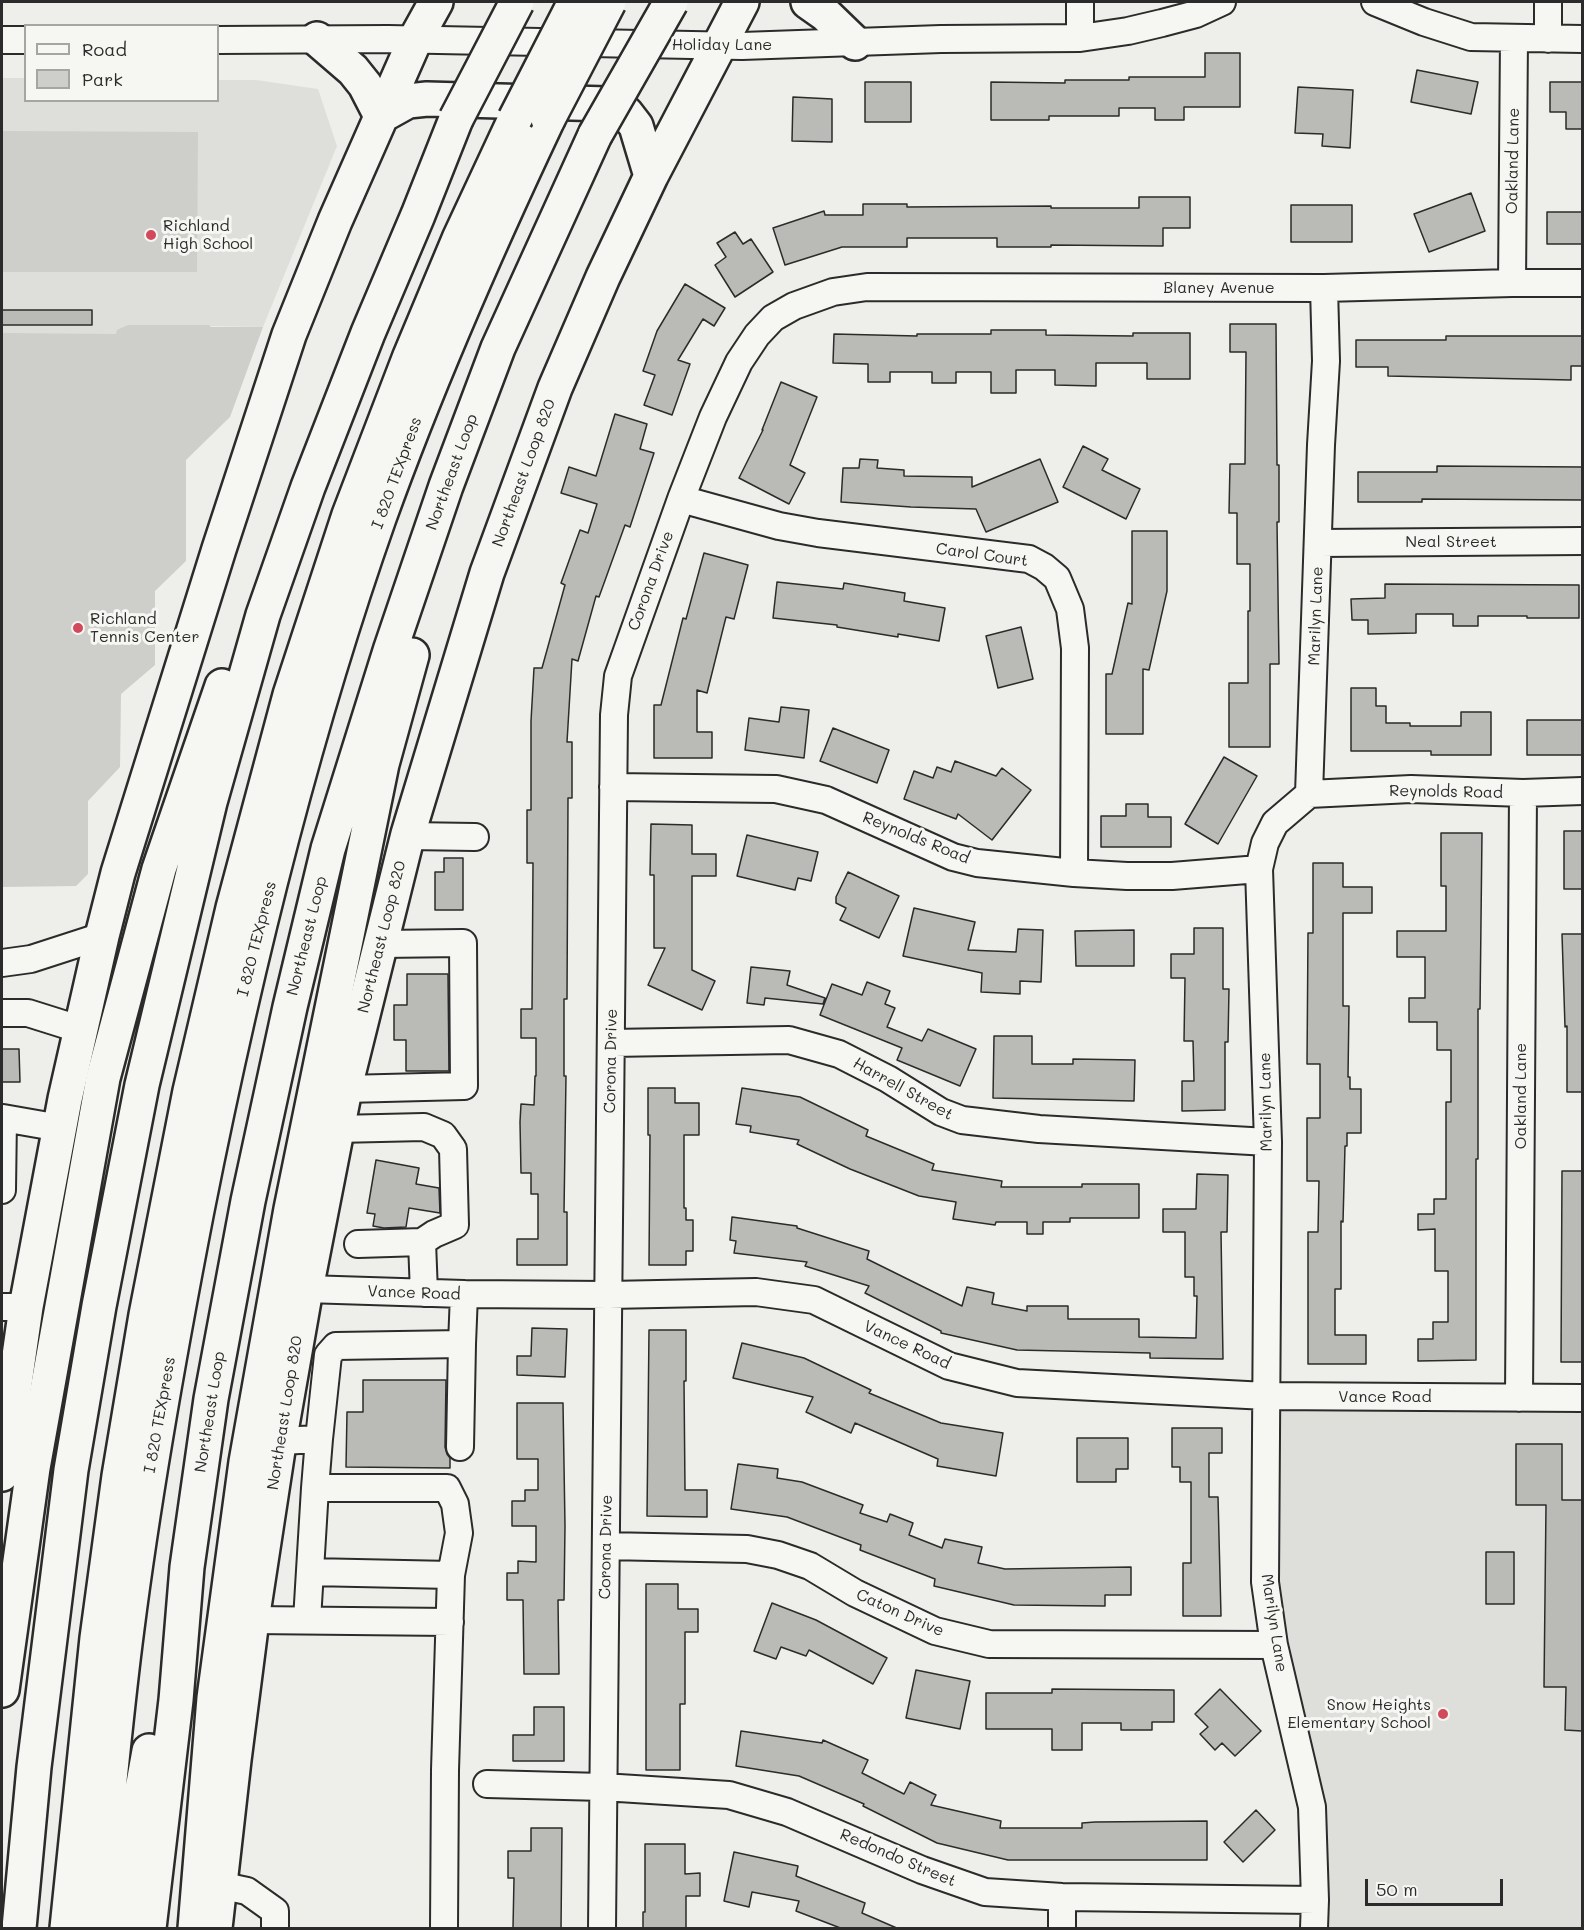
<!DOCTYPE html>
<style>
body{margin:0}
#map{position:relative;width:1584px;height:1930px;overflow:hidden;background:#eeeeea;font-family:Mali,sans-serif}
canvas{display:block}
.frame{position:absolute;inset:0;border:3px solid #2b2b2b;pointer-events:none}
.legend{position:absolute;left:24px;top:24px;width:195px;height:78px;box-sizing:border-box;background:#f6f6f2;border:2px solid #a5a5a2;margin:0;padding:8px 10px;list-style:none;font-size:18px;color:#2b2b2b}
.legend li{display:flex;align-items:center;gap:12px;height:30px}
.legend b{width:30px;border:2px solid #a5a5a2}
.scale{position:absolute;left:1365px;top:1879px;width:138px;height:27px;box-sizing:border-box;border:3px solid #2b2b2b;border-top:0;padding-left:8px;font-size:18px;line-height:21px;white-space:nowrap;color:#2b2b2b;-webkit-text-stroke:4px #f6f6f2;paint-order:stroke}
</style>
<div id="map">
<canvas width="1584" height="1930"></canvas>
<div class="frame"></div>
<ul class="legend">
<li><b style="height:8px;background:#f6f6f2"></b>Road</li>
<li><b style="height:16px;background:#cececa"></b>Park</li>
</ul>
<div class="scale">50 m</div>
</div>
<script>
const c = document.querySelector('canvas').getContext('2d');
c.lineJoin = 'round';
function paint(path, color) {
  c.fillStyle = color;
  c.fill(path, 'evenodd');
}
function strokePath(path, color, width, dash) {
  c.strokeStyle = color;
  c.lineWidth = width;
  c.lineCap = dash ? 'butt' : 'round';
  c.setLineDash(dash || []);
  c.stroke(path);
}
function label(font, color, halo, rows, align = 'center') {
  c.font = font + ' Mali,sans-serif';
  c.lineWidth = 6;
  c.setLineDash([]);
  c.textBaseline = 'middle';
  c.strokeStyle = halo;
  c.fillStyle = color;
  for (const [text, x, y, turn = 0] of rows) {
    c.save();
    c.translate(x, y);
    c.rotate((+turn || 0) * Math.PI / 180);
    c.textAlign = isNaN(turn) ? turn : align;
    if (halo) c.strokeText(text, 0, 0);
    c.fillText(text, 0, 0);
    c.restore();
  }
}
const built = new Path2D(`
 M2,78H25L26,100H218V80H256L318,89L337,146L263,327L128,325L117,334H2Z
 M1280,1410L1582,1413V1928H1326L1324,1816L1319,1776L1288,1653L1280,1608L1277,1571Z`);
const green = new Path2D(`
 M2,131L198,132L197,272H2Z
 M128,325H209L211,327H263L230,417L186,460V561L155,591V665L121,694L120,767L88,801V874L76,886L2,887V333L116,334L117,330Z`);
const building = new Path2D(`
 M1205,53H1240V107H1184V120H1155V108H1119V116H1049V120H991V82L1065,83V80H1129V77H1205Z
 M1417,70L1478,82L1471,114L1411,102Z
 M865,82H911V122H865Z
 M1550,82H1582V129H1566V112H1550Z
 M1298,87L1353,90L1350,148L1322,146L1323,134L1295,133Z
 M793,97L832,99V142L792,141Z
 M1471,193L1485,231L1429,252L1414,214Z
 M1139,197H1190V228H1163V246L1051,245V247H997V238H907V247H842L785,265L773,228L824,211L825,215H863V204H907V207L1051,206V208H1139Z
 M1291,205H1352V242H1291Z
 M1547,212H1582V244H1547Z
 M735,232L743,244L751,239L773,272L735,297L715,265L726,257L717,243Z
 M685,284L725,308L714,326L703,319L678,360L690,364L672,415L644,405L655,375L643,371L657,331Z
 M2,310H92V325H2Z
 M1230,324H1276L1277,465H1279V522H1277L1279,664H1270V747H1229V683H1248V611H1250V564H1237V513H1229L1230,464H1245L1246,352H1230Z
 M991,330H1046V335L1133,336V333H1190V379H1147V363H1096V386L1055,385V370H1016V393H991V372H956V383H932V372H890V382H868V364L833,363L834,334L917,336V334H991Z
 M1446,336H1582V366H1571V380L1388,376V367H1356V340H1446Z
 M781,382L817,397L790,465L805,473L789,504L739,478L763,430H762Z
 M615,414L647,424L640,449L654,453L630,527L625,525L599,597L596,596L578,661L572,659L567,742H572V798H568L567,999H564V1076H566L564,1212H567V1265H517V1239H538V1194H531V1173H521L520,1122L521,1104L534,1105L535,1076H536V1038H521V1009H532L533,863H527V810H531V721L534,668H542L565,585L561,583L580,530L588,533L597,504L561,493L569,467L596,476Z
 M1083,446L1108,459L1102,470L1140,489L1126,519L1063,487Z
 M860,459L878,460L877,468L904,470V476L972,477V487L1040,459L1058,502L986,532L976,509L911,507L841,502L843,468H859Z
 M1437,466L1582,467V500L1422,499V502H1358V472H1437Z
 M1132,531H1167V591L1149,670L1143,669V734H1106V674H1112L1128,603L1132,604Z
 M704,553L748,565L734,619L726,617L707,693L697,690V732H712V758H654V705H661L683,618L686,619Z
 M777,582L843,589L844,583L905,593L904,601L945,608L939,641L898,634V637L837,627V625L773,618Z
 M1385,584L1579,585V618H1527V616H1478V626H1453V614H1416V633L1368,634V620H1352L1351,599L1385,598Z
 M1021,627L1033,679L998,688L986,636Z
 M1351,688H1376V706H1386V723H1410V726H1461V712H1491V755H1431V751H1351Z
 M781,707L809,710L804,758L745,750L749,718L779,722Z
 M1527,720H1582V755H1527Z
 M833,728L889,750L877,783L820,761Z
 M1224,757L1257,776L1218,844L1185,824Z
 M955,761L996,776L1002,768L1031,790L992,840L958,814L956,819L904,799L914,771L933,778L937,767L951,772Z
 M1126,804H1148V817H1171V847H1101V816H1126Z
 M651,824L692,825V854H716V876H692V970L715,981L702,1010L648,985L665,948H654V875H650Z
 M1564,831H1582V889H1564Z
 M1441,833H1482L1480,1009H1478V1159H1476V1360L1418,1361V1339H1433V1322H1448V1271H1435V1229L1418,1230V1214H1434V1199H1446V1102H1451V1050H1437V1022H1409V998H1425V957H1397V931H1446V886H1441Z
 M747,835L818,852L811,881L798,878L795,890L737,876Z
 M444,858H463V910H435V872H444Z
 M1313,863H1343V887H1372V913H1343V1006H1349L1348,1077H1350V1089H1361V1133H1347V1146H1345L1343,1222L1341,1221V1289H1335V1335H1366V1364H1308V1232H1318L1319,1181H1307V1118H1320V1064H1307L1308,933H1313Z
 M848,872L899,896L879,938L840,920L846,908L836,903V897Z
 M914,908L975,922L968,950L1016,952L1018,929L1043,930L1041,982L1020,981V994L981,992L982,973L903,956Z
 M1194,928H1223V989H1229L1228,1042H1225V1110L1182,1111V1081H1194L1193,1041H1184L1185,978H1171V954H1194Z
 M1134,930V966H1076L1075,931Z
 M1562,934H1582V1092H1567V1026L1565,1027Z
 M751,967L790,971L787,985L825,998L823,1004L765,998L764,1005L747,1003Z
 M407,974H448L449,1071H406V1040H394V1005H407Z
 M867,982L890,991L885,1004L895,1008L887,1027L922,1041L928,1029L976,1049L960,1086L897,1060L902,1048L820,1015L832,984L862,995Z
 M994,1036H1032V1064H1073V1059L1135,1060L1134,1101L993,1098Z
 M2,1049H19L20,1082H2Z
 M648,1088H675V1103H699V1135H684V1208H686V1220H693V1251H686V1265H649L650,1135H648Z
 M742,1088L800,1097L868,1130L866,1136L934,1164L932,1170L1002,1181L1001,1187H1082V1184H1139V1218H1070V1222H1043V1234H1027V1222H996L995,1225L953,1219L956,1202L919,1196L850,1169L797,1144L799,1140L750,1132L751,1126L736,1124Z
 M376,1160L419,1168L416,1184L439,1188L440,1213L409,1208L406,1227L384,1228L373,1226L375,1214L367,1213Z
 M1562,1171H1582V1362H1561Z
 M1197,1174L1228,1175L1227,1232H1221L1223,1359L1150,1358V1353L1017,1350L941,1333V1331L865,1293L869,1286L805,1266L807,1262L734,1253L736,1241L730,1240L732,1217L797,1226V1228L869,1251L867,1259L962,1306L967,1287L994,1293L992,1304L1027,1311V1306H1068V1319H1139V1337L1196,1338L1197,1296H1194V1277H1185V1232H1163V1209H1196Z
 M532,1328L567,1329L565,1377L517,1375V1356H531Z
 M649,1330H686V1381H684L685,1490H707V1517L647,1516Z
 M742,1343L804,1358L871,1390L869,1393L941,1423L1003,1433L996,1476L937,1466L938,1459L855,1423L851,1433L806,1412L813,1397L733,1378Z
 M363,1380H446L445,1447L447,1454L450,1458V1468L346,1467L347,1412H363Z
 M517,1403H563L565,1526L564,1600H558L559,1674H524L523,1600H507V1573H518V1561L536,1562V1526H512V1501H525V1490H538V1459H517Z
 M1172,1428H1222V1453H1209V1497H1218L1221,1616H1183V1563H1191V1482H1180V1467H1172Z
 M1077,1438H1128V1469H1116V1482H1077Z
 M1516,1444H1562V1500H1582V1731L1565,1730L1566,1687H1544L1546,1505H1516Z
 M738,1464L778,1469L777,1478L802,1482L863,1505L860,1513L887,1522L890,1514L913,1523L909,1535L942,1548L945,1539L982,1547L978,1563L1005,1569L1131,1567V1595H1105V1606L1014,1605L934,1586L935,1579L860,1550L861,1545L787,1517L731,1509Z
 M1486,1552H1514V1604H1486Z
 M646,1584H678V1609H698V1632H685V1704H680V1770H646Z
 M772,1603L816,1620L887,1658L873,1684L809,1650L806,1656L781,1647L776,1659L754,1651Z
 M916,1670L970,1681L960,1729L906,1718Z
 M1052,1689L1174,1690V1722H1152V1730H1121V1723H1082V1750H1052V1729H986V1693H1052Z
 M1220,1689L1261,1731L1235,1756L1222,1743L1215,1750L1200,1734L1208,1727L1195,1714Z
 M534,1707H564V1761H513V1735H534Z
 M741,1731L822,1743L823,1740L868,1760L862,1773L904,1794L910,1782L936,1795L931,1805L1001,1821L1000,1828H1082V1823L1095,1822L1207,1821V1860H1008L937,1843L863,1806L864,1804L799,1776L736,1766Z
 M1256,1810L1275,1830L1243,1862L1224,1842Z
 M531,1828H562L561,1929L513,1928L514,1878H508V1851H531Z
 M645,1844H685V1874L700,1873V1896H686V1929H643V1912H645Z
 M734,1852L798,1866L796,1876L865,1903L862,1913L899,1929H843L796,1911L799,1901L752,1892L749,1907L724,1901Z`);
const minor = new Path2D(`
 M1080,2V38
 M1375,2L1424,22L1471,37L1582,39
 M1548,39V2
 M2,40H26
 M218,40L388,39L742,46L941,39L1080,38L1128,31L1162,23L1196,14L1222,2
 M1512,283L1514,38
 M681,499L779,526L818,533L1029,559L1044,567L1057,578L1070,609L1075,648L1074,873
 M1319,543L1582,541
 M613,787L776,789L826,800L953,857L977,863L1074,873L1127,876H1172L1259,869
 M1309,794L1411,789L1523,793L1582,791
 M408,836L475,837
 M2,963L31,959L102,936
 M2,1013H28L82,1030
 M611,1043L789,1040L839,1054L888,1079L941,1112L962,1120L1039,1129L1268,1142
 M345,1089L464,1086L463,943L381,944
 M337,1129L424,1127L443,1135L453,1149L455,1225L434,1234L422,1242L424,1293
 M2,1190L3,1118L60,1128
 M358,1244L422,1242
 M306,1289L464,1294L609,1295L756,1292L814,1300L949,1366L1017,1383L1266,1396L1582,1398
 M2,1307H26
 M1519,1398L1523,793
 M319,1439L315,1488H447L455,1504L459,1533L451,1575L445,1770L444,1928
 M280,1441L319,1439L328,1355L336,1346L462,1344L464,1294
 M460,1447L462,1344
 M606,1546L747,1549L778,1555L810,1566L855,1593L935,1631L989,1644L1274,1645
 M310,1572L451,1575
 M252,1620L450,1622
 M307,1620L315,1488
 M487,1784L603,1787L729,1795L787,1812L922,1870L985,1892L1062,1897L1315,1900
 M219,1885L247,1891L275,1911V1928
 M1062,1897V1928
 M602,1928L614,715L618,676L681,499L713,417L739,362L757,335L773,318L794,306L833,292L867,287L1324,288L1512,283H1582
 M1314,1928L1315,1900L1312,1807L1274,1645L1265,1582L1268,1142L1259,869L1265,843L1275,823L1309,794L1321,445L1326,361L1324,288`);
const major = new Path2D(`
 M808,2L825,14L855,43
 M317,39L353,70L365,85L381,116L408,101L427,99L608,104L626,113L636,126L651,176
 M2,1474L26,1307L65,1099L102,936L118,873L219,549L289,335L335,221L415,40L436,2
 M215,1928L234,1760L252,1620L280,1437L306,1289L347,1079L408,834L487,573L555,388L603,277L651,176L742,2`);
const highway = new Path2D(`
 M2,1690L33,1468L103,1078L159,869L222,686
 M19,1928L34,1767L71,1470L99,1306L142,1085L210,802L263,615L308,487L368,333L418,215L456,119
 M67,1928L97,1638L119,1476L146,1315L190,1091L233,908L290,695L349,515L410,356L459,239L515,119
 M96,1928C105,1828 114,1728 127,1628C145,1488 170,1349 197,1210C243,978 300,742 379,518C428,382 486,250 548,119
 M122,1928L133,1839L149,1751
 M149,1928L176,1700L187,1567L211,1399L248,1201L290,1007L328,849L391,648L446,486L498,348L595,135
 M195,1928L214,1698L246,1462L291,1209L382,764L412,655`);
const highwayBridge = new Path2D(`
 M456,119L517,2
 M515,119L575,2
 M548,119L609,2
 M595,135L671,2`);
const markers = [
 [151,235,6,"#d1495b"],
 [78,628,6,"#d1495b"],
 [1443,1714,6,"#d1495b"]
];
const streetNames = [
 ["Holiday Lane",722,45],
 ["Oakland Lane",1513,161,-89],
 ["Blaney Avenue",1219,288],
 ["Northeast Loop",452,472,-70],
 ["I 820 TEXpress",397,473,-70],
 ["Northeast Loop 820",524,473,-70],
 ["Neal Street",1451,542],
 ["Carol Court",982,555,8],
 ["Corona Drive",651,581,-70],
 ["Marilyn Lane",1316,616,-88],
 ["Reynolds Road",1446,792,1],
 ["Reynolds Road",916,838,22],
 ["Northeast Loop",307,936,-76],
 ["Northeast Loop 820",382,937,-76],
 ["I 820 TEXpress",257,939,-76],
 ["Corona Drive",611,1061,-89],
 ["Harrell Street",903,1089,29],
 ["Oakland Lane",1521,1096,-90],
 ["Marilyn Lane",1266,1102,-91],
 ["Vance Road",414,1293,2],
 ["Vance Road",907,1345,25],
 ["Vance Road",1385,1397],
 ["Northeast Loop",210,1412,-81],
 ["Northeast Loop 820",285,1413,-81],
 ["I 820 TEXpress",160,1415,-80],
 ["Corona Drive",606,1547,-89],
 ["Caton Drive",900,1613,24],
 ["Marilyn Lane",1274,1623,81],
 ["Redondo Street",898,1858,23]
];
const poiNames = [
 ["Richland",163,226],
 ["High School",163,244],
 ["Richland",90,619],
 ["Tennis Center",90,637],
 ["Snow Heights",1431,1705,"right"],
 ["Elementary School",1431,1723,"right"]
];
paint(built, '#dededb');
paint(green, '#cececa');
paint(building, '#babab7');
strokePath(building, '#2b2b2b', 1.5);
strokePath(minor, '#2b2b2b', 30);
strokePath(major, '#2b2b2b', 38);
strokePath(highway, '#2b2b2b', 38);
strokePath(minor, '#f6f6f2', 26);
strokePath(major, '#f6f6f2', 33);
strokePath(highway, '#f6f6f2', 33);
strokePath(highwayBridge, '#2b2b2b', 38, []);
strokePath(highwayBridge, '#f6f6f2', 33);
for (const [x, y, r, color] of markers) {
  const dot = new Path2D();
  dot.arc(x, y, r, 0, 2 * Math.PI);
  c.fillStyle = color;
  c.fill(dot);
  strokePath(dot, '#f6f6f2', 2);
}
label('16px', '#2b2b2b', '#f6f6f2', streetNames);
label('16px', '#2b2b2b', '#f6f6f2', poiNames, 'left');
</script>
